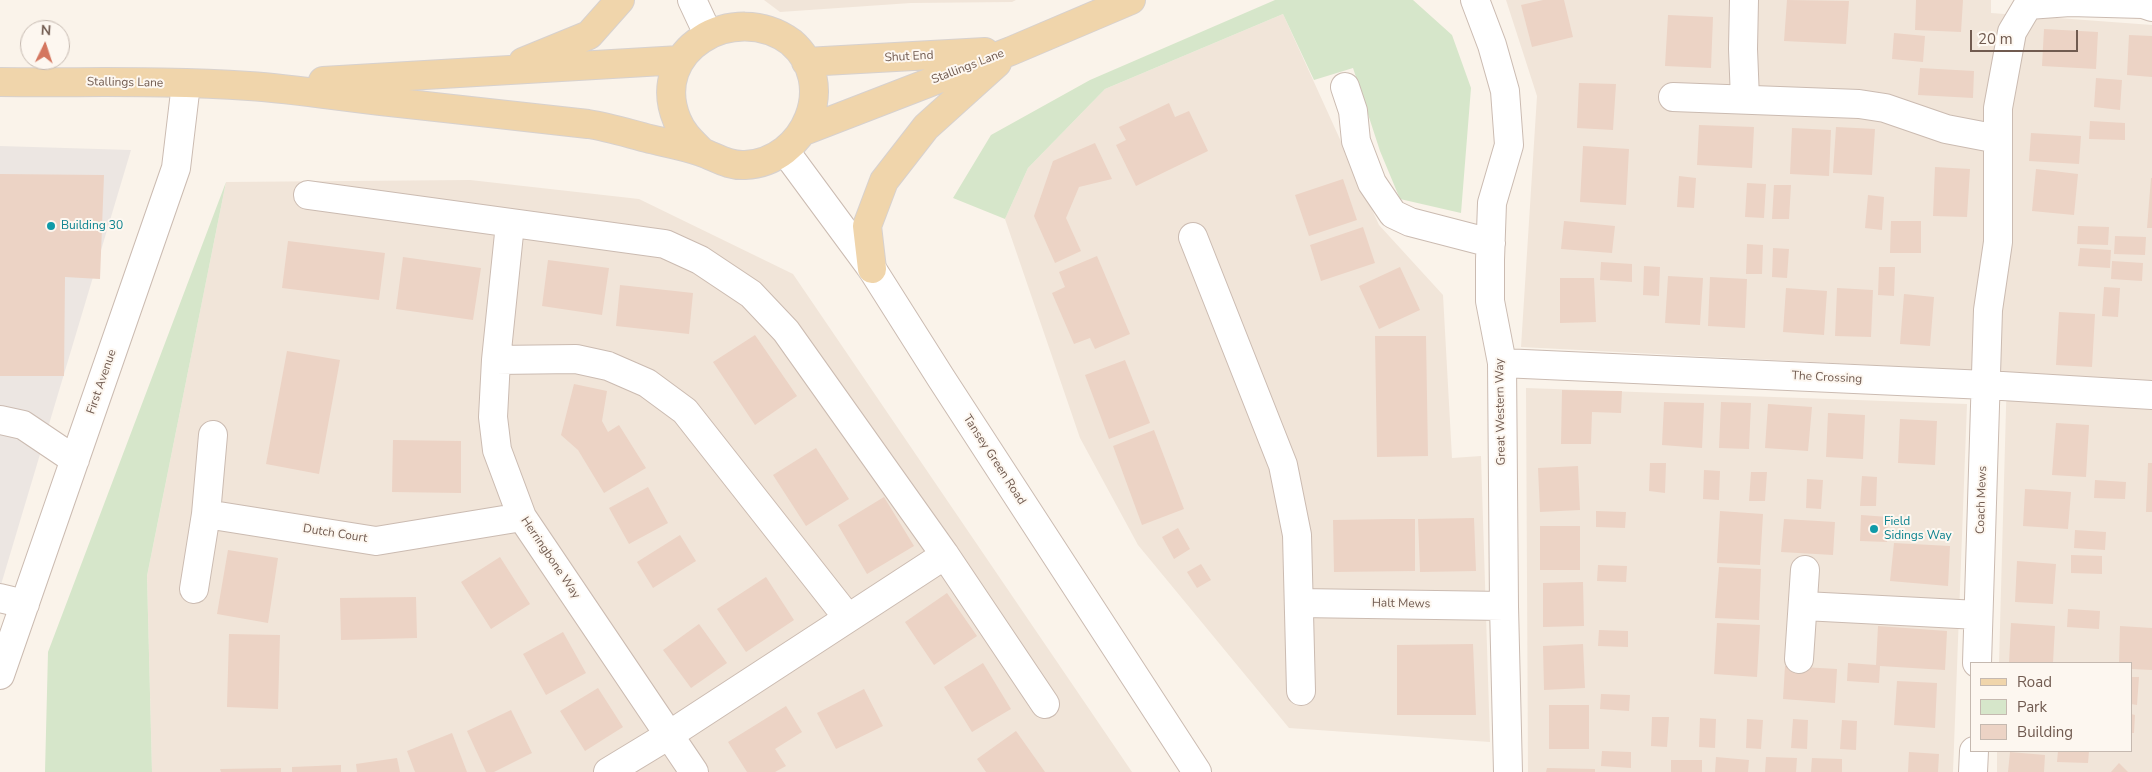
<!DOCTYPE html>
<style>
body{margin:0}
#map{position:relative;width:2152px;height:772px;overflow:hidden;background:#faf3ea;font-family:"Nunito Sans",sans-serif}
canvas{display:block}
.legend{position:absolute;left:1970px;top:662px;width:162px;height:90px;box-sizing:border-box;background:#fdf7f0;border:1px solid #c5b9b0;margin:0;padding:6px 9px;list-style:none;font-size:15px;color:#715b50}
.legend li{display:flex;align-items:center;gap:10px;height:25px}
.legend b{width:25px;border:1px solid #c5b9b0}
.north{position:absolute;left:20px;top:20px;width:50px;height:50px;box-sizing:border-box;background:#fdf7f0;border:1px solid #c5b9b0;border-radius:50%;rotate:4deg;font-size:14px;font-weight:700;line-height:20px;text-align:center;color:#715b50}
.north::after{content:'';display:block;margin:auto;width:18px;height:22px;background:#d4765f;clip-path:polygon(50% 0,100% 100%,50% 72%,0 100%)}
.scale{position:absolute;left:1970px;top:30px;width:108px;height:22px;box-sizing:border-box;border:2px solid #715b50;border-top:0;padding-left:6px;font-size:15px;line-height:18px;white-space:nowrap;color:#715b50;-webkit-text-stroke:4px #fdf7f0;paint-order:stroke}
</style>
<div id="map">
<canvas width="2152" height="772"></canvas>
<ul class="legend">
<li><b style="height:6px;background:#f0d5ab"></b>Road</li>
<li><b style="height:14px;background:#d6e6ca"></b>Park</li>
<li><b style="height:14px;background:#ecd3c5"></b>Building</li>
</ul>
<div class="north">N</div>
<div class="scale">20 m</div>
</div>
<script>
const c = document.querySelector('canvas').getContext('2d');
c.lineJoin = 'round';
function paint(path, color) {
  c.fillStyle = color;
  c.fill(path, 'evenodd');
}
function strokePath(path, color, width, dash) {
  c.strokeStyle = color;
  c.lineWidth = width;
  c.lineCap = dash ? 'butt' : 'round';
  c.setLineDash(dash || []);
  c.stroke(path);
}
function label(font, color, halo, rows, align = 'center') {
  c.font = font + ' "Nunito Sans",sans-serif';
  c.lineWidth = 4;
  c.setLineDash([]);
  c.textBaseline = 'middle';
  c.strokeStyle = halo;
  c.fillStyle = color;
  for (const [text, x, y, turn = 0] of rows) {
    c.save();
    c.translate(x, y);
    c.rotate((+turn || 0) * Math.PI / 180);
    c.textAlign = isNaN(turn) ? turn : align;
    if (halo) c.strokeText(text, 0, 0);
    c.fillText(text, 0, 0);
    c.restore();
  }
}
const residential = new Path2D(`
 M764,0H1016L1012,2L911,3L780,12Z
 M1506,0H1991V13L2152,25V772H1997V751H2131V663H1999L2007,372L1521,347L1537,96Z
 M1283,14L1379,225L1443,295L1452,458L1481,456L1490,742L1289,728L1138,545L1080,438L1005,219L1028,168L1105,89Z
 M470,180L639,199L793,274L1132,772H152L147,576L226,182Z
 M1526,388L1967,404L1953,772H1528Z`);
const industrial = new Path2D(`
 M0,146L131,150L0,588Z`);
const green = new Path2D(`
 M1275,0H1413L1452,35L1471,88L1461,213L1400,199L1380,151L1353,68L1314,80L1283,14L1105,89L1028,168L1005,219L953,198L991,135L1090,80Z
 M226,182L147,576L152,772H45L48,652Z`);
const building = new Path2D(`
 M1543,0H1564L1573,37L1532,47L1521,5Z
 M1787,0L1849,1L1846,44L1784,41Z
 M1916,0H1963L1961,32L1915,30Z
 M1668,15L1713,17L1711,68L1665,66Z
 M2044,29L2098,32L2096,69L2042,66Z
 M1894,33L1925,36L1923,62L1892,59Z
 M2129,35L2152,36V77L2127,75Z
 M1920,68L1974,71L1973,98L1918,95Z
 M2096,78L2122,80L2120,110L2094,107Z
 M1579,83L1616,84L1613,130L1577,128Z
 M1169,103L1175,117L1189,111L1208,151L1136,186L1116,145L1126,140L1119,127Z
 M2090,121L2125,123V140L2089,139Z
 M1699,125L1754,127L1752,168L1697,165Z
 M1836,127L1875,129L1872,175L1833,173Z
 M1792,128L1831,130L1829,176L1790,174Z
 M2031,133L2081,136L2079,164L2029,161Z
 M1095,143L1112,179L1079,187L1066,218L1081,251L1055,263L1034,216L1053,161Z
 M1583,146L1629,149L1626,205L1580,202Z
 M1935,167L1970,169L1967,217L1933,216Z
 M2036,169L2078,174L2074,215L2032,211Z
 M0,174L104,175L100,279L65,277L64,376H0Z
 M1679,176L1696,178L1694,208L1677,207Z
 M2151,178H2152V228H2147Z
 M1343,179L1357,220L1309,236L1295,195Z
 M1747,183L1766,184L1764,218L1745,217Z
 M1774,185H1791L1789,219H1772Z
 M1868,195L1884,197L1882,230L1865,228Z
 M1564,221L1615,226L1612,253L1561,249Z
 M1891,221H1921V253H1890Z
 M2078,226L2109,227L2108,245L2077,244Z
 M1363,227L1375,263L1321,281L1310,245Z
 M2115,236L2146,237L2145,255L2114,254Z
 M288,241L385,253L379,300L282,288Z
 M1747,244L1763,245L1762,274H1746Z
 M1773,248L1789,249L1787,278L1772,277Z
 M2080,248L2111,250L2110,268L2078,266Z
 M1097,256L1130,334L1095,349L1090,338L1074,344L1052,293L1065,287L1059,272Z
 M403,257L481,268L473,320L396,309Z
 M548,260L609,268L602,315L542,306Z
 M2112,261L2143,263L2142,281L2111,279Z
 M1601,262L1632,264V282L1600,280Z
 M1644,266L1660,267L1659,296L1643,295Z
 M1400,267L1420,310L1379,329L1359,286Z
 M1879,267H1895L1894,296L1878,295Z
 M1668,276L1703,278L1700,325L1665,323Z
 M1710,277L1747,279L1745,328L1708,326Z
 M1560,278H1594L1596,322L1560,323Z
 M620,285L693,293L689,334L616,326Z
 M2104,287L2120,288L2118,317L2102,316Z
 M1786,288L1827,291L1824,335L1783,332Z
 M1837,288L1873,290L1871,337L1835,336Z
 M1904,294L1934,297L1930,346L1900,344Z
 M2059,312L2095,314L2092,367L2056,365Z
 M755,335L797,396L755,425L713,362Z
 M1375,336H1426L1428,456L1377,457Z
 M287,351L340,360L319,474L266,464Z
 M1125,360L1150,423L1109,439L1085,375Z
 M574,384L607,391L602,421L608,432L619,425L646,468L604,493L578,450L561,435Z
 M1562,390L1622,391L1621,413L1592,412L1591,444H1561Z
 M1664,402L1704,403L1702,448L1662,445Z
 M1721,402L1751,403L1749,449L1719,448Z
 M1768,404L1812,407L1808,451L1765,448Z
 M1828,413L1865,415L1863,459L1826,457Z
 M1900,419L1937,421L1935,465L1898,463Z
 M2056,423L2089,425L2086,477L2052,475Z
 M1154,430L1184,509L1142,525L1113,446Z
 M393,440L461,441V493L392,492Z
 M816,448L849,499L806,526L773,475Z
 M1650,463H1666L1665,493L1649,491Z
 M2148,463H2152V512H2146Z
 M1578,466L1580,510L1540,512L1538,468Z
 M1704,470L1720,471L1719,500L1703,499Z
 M1751,472H1767L1765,501H1749Z
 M1862,476L1877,477L1876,506H1860Z
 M1807,479L1823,480L1821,509L1806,508Z
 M2095,480L2126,482L2125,499L2094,498Z
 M648,487L668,523L629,544L609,508Z
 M2025,489L2071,492L2068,529L2023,526Z
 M884,497L914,546L867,574L838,525Z
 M1596,511L1626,512L1625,528L1596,527Z
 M1720,511L1763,514L1760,565L1717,563Z
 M1861,515L1888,517L1887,542L1860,541Z
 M1474,518L1476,571L1420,572L1418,519Z
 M1392,519H1415V571L1334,572L1333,520Z
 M1784,519L1835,522L1833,555L1781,552Z
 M1540,526H1580V570H1540Z
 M1178,528L1190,549L1174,559L1162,537Z
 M2075,530L2106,532L2105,550L2074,548Z
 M680,535L696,561L653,588L637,562Z
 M1894,543L1950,546L1948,586L1890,581Z
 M228,550L278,558L268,623L217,614Z
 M2071,555L2102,556V574L2071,573Z
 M500,557L530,604L491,629L461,582Z
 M2017,561L2056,564L2053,604L2015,602Z
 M1201,564L1211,580L1197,588L1187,572Z
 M1598,565L1627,566L1626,582L1597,581Z
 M1719,567L1761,569L1759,620L1715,618Z
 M766,577L794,620L746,652L717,609Z
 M1583,582L1584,626L1543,627V583Z
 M947,593L977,636L934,665L905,622Z
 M416,597L417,638L341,640L340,598Z
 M2068,609L2100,611L2099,629L2067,627Z
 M1717,623L1760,625L1757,677L1714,674Z
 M2011,623L2055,626L2053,663H2009Z
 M699,624L727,663L691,688L663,650Z
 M1878,626L1947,631L1945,670L1880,666L1879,683L1847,681L1848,663L1876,665Z
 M2120,626L2152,628V670L2131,669V663H2119Z
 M1599,630L1628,631V647L1598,646Z
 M563,632L586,673L546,695L523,654Z
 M229,634L280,635L278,709L227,707Z
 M1473,644L1476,715H1397V645Z
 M1583,644L1585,688L1544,690L1543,646Z
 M983,663L1011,709L972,732L944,687Z
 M1785,666L1837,669L1835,703L1783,699Z
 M2131,677H2139L2137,705L2131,704Z
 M1897,681L1937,683L1935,728L1894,725Z
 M598,688L623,727L585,751L560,711Z
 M864,689L883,726L836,749L817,713Z
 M1601,694L1630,695L1629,711L1600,709Z
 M1549,705H1589V749H1549Z
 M786,706L802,732L775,749L786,766L775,772H747L728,742Z
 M511,710L532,753L494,772H486L467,731Z
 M2131,714L2135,715L2134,733H2131Z
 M1652,717H1669L1667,747L1651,746Z
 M1700,718L1716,719L1715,748L1699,747Z
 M1747,719L1763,720L1761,749L1746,748Z
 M1793,719L1808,720L1807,749L1791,748Z
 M1842,720L1857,721L1856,750L1840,749Z
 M1016,731L1045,772H986L977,759Z
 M452,733L467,772H415L407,751Z
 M1602,751L1631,752V768L1601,766Z
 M2058,751H2089L2088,763L2057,762Z
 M1909,752L1939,754L1938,772H1908Z
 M2010,752L2045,755L2044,772H2008Z
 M1716,757L1749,760L1748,772H1715Z
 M1766,757L1797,758L1796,772H1765Z
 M397,758L400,772H357L356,764Z
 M1812,758L1842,759V772H1811Z
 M1671,760H1702V772H1671Z
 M2119,763L2128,772H2111Z
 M341,765V772H292V767Z
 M281,768V772H221L220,769Z
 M1547,768L1595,769V772H1546Z`);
const minor = new Path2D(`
 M692,0L707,32
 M1475,0L1492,45L1505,91L1509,145L1492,203L1490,260V301L1502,363L1504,606L1508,772
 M1744,0L1743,49L1745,99
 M2028,5L2070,2L2143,4L2152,7
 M1345,87L1353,111L1356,141L1372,183L1393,214L1410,222L1491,243
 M1673,97L1859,104L1885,108L1946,129L1998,139
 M785,151L872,269L941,378L1197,772
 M308,195L665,244L700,260L751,294L786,331L945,555L1045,704
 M510,224L496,360L493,417L497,450L522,517L694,772
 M1193,237L1283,465L1297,535L1301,691
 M496,360L576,359L608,366L647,383L685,411L848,618
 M1502,363L1986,385L2152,395
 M0,420L23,425L75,460
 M206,514L376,541L522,517
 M194,589L206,514L213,435
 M0,598L25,604
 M1299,603L1504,606
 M1804,606L1978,615
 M1799,659L1805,570
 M1977,663L1988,310L1998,242V108L2012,32L2028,5
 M0,675L176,168L186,84
 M608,772L669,735L945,555
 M1973,772L1974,751`);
const major = new Path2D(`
 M523,62L589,35L620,0
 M806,62L985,52
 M323,81L680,60
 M0,82C83,83 166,80 249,86C293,89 337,96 381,101C450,109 520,116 588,124C609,127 630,134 650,139C667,143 685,146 701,152C716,157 728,166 745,165C806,162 839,83 791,42C734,0 648,50 677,120C682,133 692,142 702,152
 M804,131L1011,51L1131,0
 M872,269L867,226L884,181L926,127L997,63`);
const markers = [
 [51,226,5,"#0f9aa8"],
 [1874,529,5,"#0f9aa8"]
];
const streetNames = [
 ["Shut End",909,57,-3],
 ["Stallings Lane",968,67,-21],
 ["Stallings Lane",125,83,1],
 ["The Crossing",1827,378,3],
 ["First Avenue",102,382,-71],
 ["Great Western Way",1501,412,-91],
 ["Tansey Green Road",994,460,57],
 ["Coach Mews",1982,500,-88],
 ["Dutch Court",335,534,9],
 ["Herringbone Way",550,558,56],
 ["Halt Mews",1401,604,1]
];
const cultureNames = [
 ["Building 30",61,226],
 ["Field",1884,522],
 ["Sidings Way",1884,536]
];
paint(residential, '#f1e5d9');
paint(industrial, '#ece6e2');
paint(green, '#d6e6ca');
paint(building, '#ecd3c5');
strokePath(minor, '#cbbbb1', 30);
strokePath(major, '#d7d1ce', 30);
strokePath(minor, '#fff', 28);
strokePath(major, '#f0d5ab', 28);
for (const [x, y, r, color] of markers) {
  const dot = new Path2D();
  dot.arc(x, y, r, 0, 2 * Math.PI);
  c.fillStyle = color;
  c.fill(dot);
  strokePath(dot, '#fdf7f0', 2);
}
label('12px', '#715b50', '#fdf7f0', streetNames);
label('12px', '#0d838f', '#fdf7f0', cultureNames, 'left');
</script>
